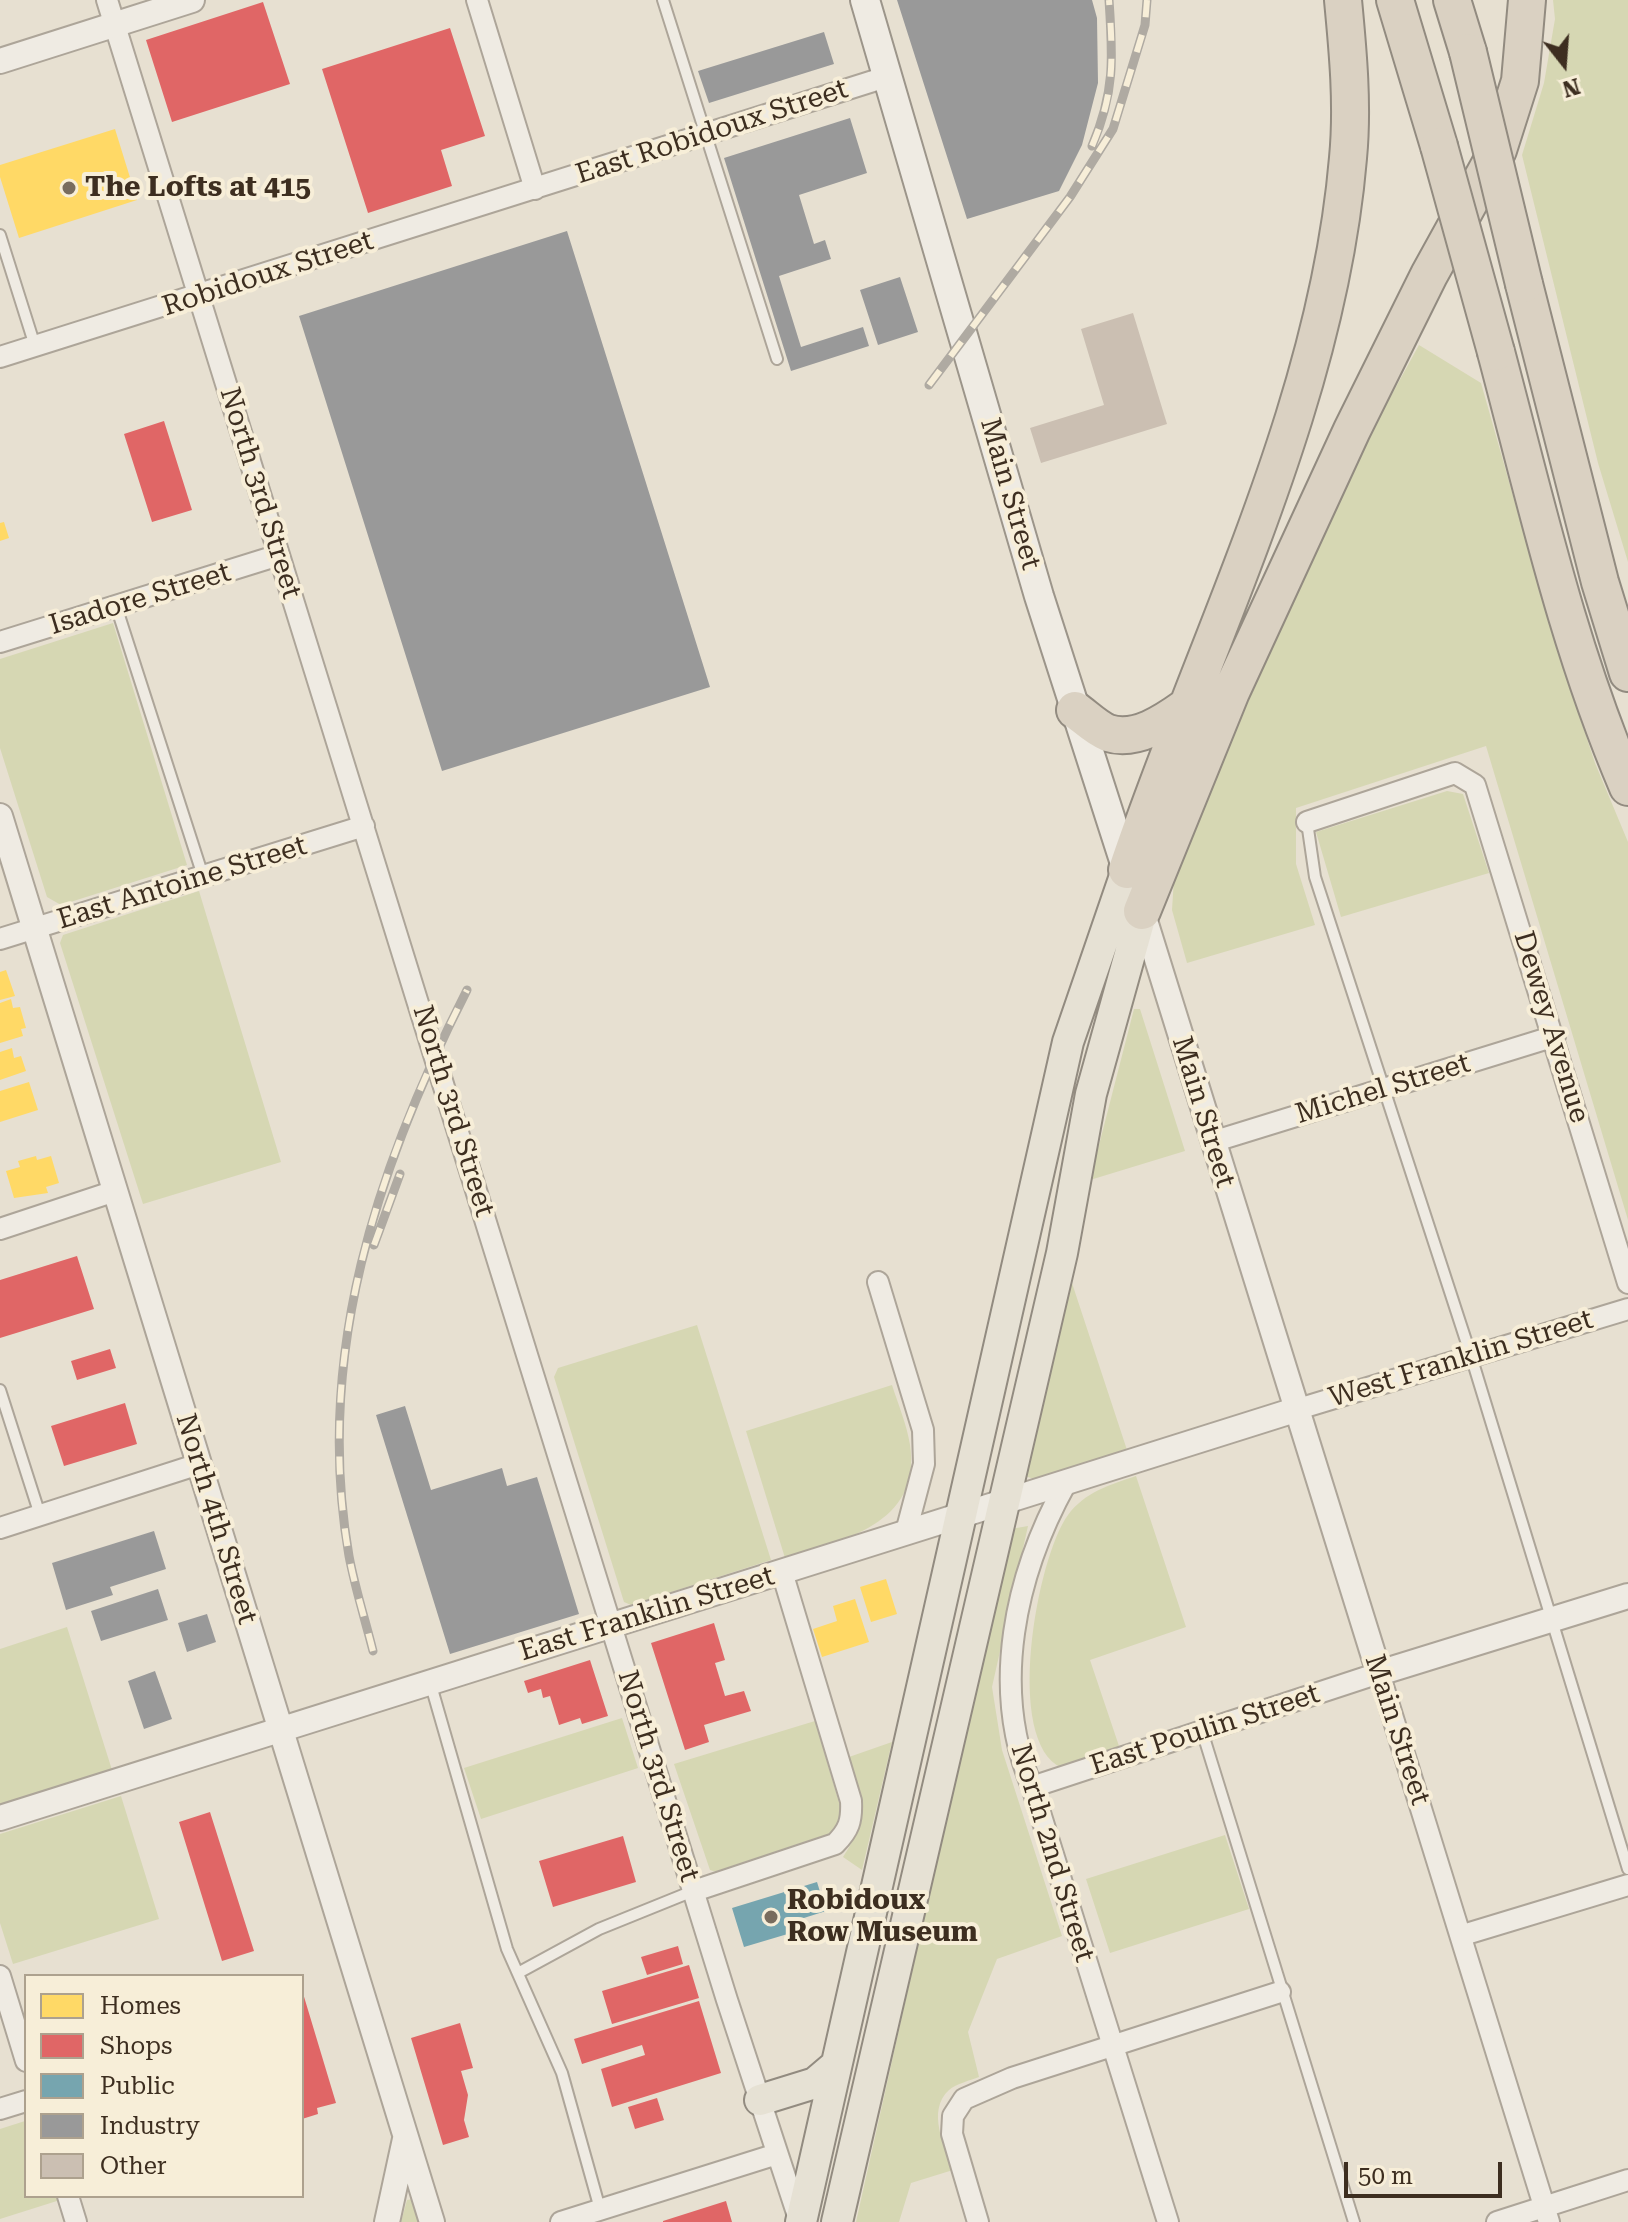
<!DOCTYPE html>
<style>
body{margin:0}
#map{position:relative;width:1628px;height:2222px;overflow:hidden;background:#e7e0d1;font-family:"Roboto Serif",serif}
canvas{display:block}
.legend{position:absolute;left:24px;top:1974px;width:280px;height:224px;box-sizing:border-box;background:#f7eed8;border:2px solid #ada18e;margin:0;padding:10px 14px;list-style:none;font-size:24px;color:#3d2e20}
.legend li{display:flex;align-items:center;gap:16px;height:40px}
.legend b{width:40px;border:2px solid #ada18e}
.north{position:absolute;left:1524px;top:24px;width:80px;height:80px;-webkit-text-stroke:6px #f7eed8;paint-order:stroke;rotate:163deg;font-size:22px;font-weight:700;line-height:32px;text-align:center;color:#3d2e20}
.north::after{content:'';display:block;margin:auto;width:28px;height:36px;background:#3d2e20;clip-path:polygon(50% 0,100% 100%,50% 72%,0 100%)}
.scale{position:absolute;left:1344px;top:2162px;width:158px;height:36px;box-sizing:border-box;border:4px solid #3d2e20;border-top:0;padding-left:10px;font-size:24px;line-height:28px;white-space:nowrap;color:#3d2e20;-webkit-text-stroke:6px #f7eed8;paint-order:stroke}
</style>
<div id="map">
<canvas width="1628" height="2222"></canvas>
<ul class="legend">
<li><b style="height:22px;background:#ffd966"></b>Homes</li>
<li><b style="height:22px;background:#e06666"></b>Shops</li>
<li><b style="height:22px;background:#76a5af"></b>Public</li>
<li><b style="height:22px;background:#999"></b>Industry</li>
<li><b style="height:22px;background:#cbbfb2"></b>Other</li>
</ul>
<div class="north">N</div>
<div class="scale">50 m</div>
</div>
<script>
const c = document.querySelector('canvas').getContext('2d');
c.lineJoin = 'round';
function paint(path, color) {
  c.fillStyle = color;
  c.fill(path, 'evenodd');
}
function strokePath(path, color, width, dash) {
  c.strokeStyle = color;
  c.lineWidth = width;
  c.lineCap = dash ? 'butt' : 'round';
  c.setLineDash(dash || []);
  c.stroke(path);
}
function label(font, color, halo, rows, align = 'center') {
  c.font = font + ' "Roboto Serif",serif';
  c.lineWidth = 8;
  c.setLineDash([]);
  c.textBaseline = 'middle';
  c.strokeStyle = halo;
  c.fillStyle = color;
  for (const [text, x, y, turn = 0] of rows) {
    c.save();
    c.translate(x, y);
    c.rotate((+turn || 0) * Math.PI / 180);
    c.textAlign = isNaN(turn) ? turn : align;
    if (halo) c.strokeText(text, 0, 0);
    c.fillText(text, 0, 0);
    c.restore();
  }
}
const green = new Path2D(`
 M1553,0H1628V562L1598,463L1522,155L1544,83L1555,19Z
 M1419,345L1481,383L1552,633L1595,763L1628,842V1220L1486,746L1296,808V864L1315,925L1187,963L1172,910L1174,878L1331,505Z
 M113,623L187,865L61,905L47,897L0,748V659Z
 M1447,791L1463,794L1489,873L1341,917L1316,832Z
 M199,891L281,1162L143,1204L60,943L63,935Z
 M1134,1009H1140L1185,1151L1090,1180Z
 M1071,1280L1127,1450L1034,1479L1025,1476Z
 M697,1325L771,1560L631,1605L624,1602L554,1377L558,1368Z
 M892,1385C898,1404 907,1425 910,1445C922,1525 842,1540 785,1558L746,1431Z
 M1136,1476L1186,1627L1090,1660L1120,1749L1062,1768C1003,1742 1037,1557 1068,1515C1085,1492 1109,1485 1136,1476Z
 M1028,1526L992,1687L1002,1750L1062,1936L997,1959L968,2032L979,2077C971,2080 956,2084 949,2090C926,2111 945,2147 953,2170L911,2183L899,2222H856L1011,1529Z
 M67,1627L112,1770L0,1805V1649Z
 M622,1718L638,1768L481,1819L464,1768Z
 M815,1721L840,1806V1824L828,1837L719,1873L710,1870L674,1764Z
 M892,1742L862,1870L843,1857C869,1819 862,1798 849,1757Z
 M121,1796L159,1919L13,1964L0,1923V1834Z
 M1225,1835L1249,1909L1110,1953L1086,1879Z
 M25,2121L26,2196H59L60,2200L0,2219V2129Z
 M413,2199L420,2222H401L407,2200Z`);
const homes = new Path2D(`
 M115,129L137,200L19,238L0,177V165Z
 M4,522L9,538L0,541V523Z
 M6,970L15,996L0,1000V972Z
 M11,999L13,1008L20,1007L26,1028L21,1029L23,1036L0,1043V1003Z
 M12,1048L14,1058L21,1056L26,1071L0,1080V1052Z
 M29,1082L38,1110L0,1122V1091Z
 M36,1156L37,1160L51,1156L59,1183L46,1187L48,1193L14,1198L6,1171L20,1167L18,1161Z
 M886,1579L897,1614L871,1622L860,1587Z
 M855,1599L869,1642L822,1657L813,1629L837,1621L833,1606Z`);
const shops = new Path2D(`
 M263,2L290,84L172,122L146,40Z
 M450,28L485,136L441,150L452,186L368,213L322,69Z
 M164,421L192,510L152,522L124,434Z
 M77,1256L94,1309L0,1338V1280Z
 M110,1349L116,1368L77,1380L71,1361Z
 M125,1403L137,1444L64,1466L51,1426Z
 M714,1623L725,1660L715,1663L725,1696L744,1691L751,1711L704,1725L709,1742L685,1750L651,1643Z
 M590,1660L608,1716L582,1724L580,1718L559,1725L550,1696L543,1698L541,1689L528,1693L524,1681Z
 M210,1812L254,1951L222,1961L179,1822Z
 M623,1836L636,1882L553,1907L539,1861Z
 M678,1946L683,1964L647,1975L641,1957Z
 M689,1965L699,1998L612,2024L602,1991Z
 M302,1990L336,2103L317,2108L318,2114L302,2119Z
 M699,2001L721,2073L612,2107L601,2069L645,2055L642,2045L582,2064L574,2039Z
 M460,2023L473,2068L461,2071L468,2095L464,2120L469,2137L443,2145L411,2038Z
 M657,2098L664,2120L635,2129L628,2107Z
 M726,2201L732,2222H663V2221Z`);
const public = new Path2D(`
 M817,1882L826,1911L788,1923L791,1933L744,1947L732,1908Z`);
const industry = new Path2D(`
 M897,0H1092L1097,18L1098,83L1082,145L1059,191L967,219Z
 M824,32L834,64L709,103L698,71Z
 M850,118L867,173L799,195L814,244L825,240L831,259L779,276L801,347L863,327L869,346L791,371L724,158Z
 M567,231L710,687L442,771L299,316Z
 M900,277L918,332L878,345L860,290Z
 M405,1406L431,1490L502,1468L507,1486L537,1477L579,1614L450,1654L376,1415Z
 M154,1531L166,1569L110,1587L113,1595L66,1610L52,1563Z
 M158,1589L168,1620L101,1641L91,1611Z
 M207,1614L216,1642L187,1652L178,1623Z
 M155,1671L172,1719L144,1729L128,1681Z`);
const building = new Path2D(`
 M1133,313L1167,424L1041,463L1030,428L1104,405L1081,329Z`);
const service = new Path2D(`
 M663,0L777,359
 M0,235L35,346
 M116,606L203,876
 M1307,822L1315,877L1471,1356L1628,1869
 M0,1390L40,1515
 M430,1682L507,1949L562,2073L600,2209
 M1202,1731L1354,2222
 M518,1973L599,1929L693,1891`);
const minor = new Path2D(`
 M107,0L727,2000L800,2222
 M477,0L535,189
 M0,357L889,76
 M0,642L279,555
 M1307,822L1455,773L1475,785L1628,1283
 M0,939L364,826
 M1212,1142L1555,1036
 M0,1229L115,1191
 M878,1282L923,1430L924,1464L906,1532
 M1295,1410L1628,1309
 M1066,1483C1015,1575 990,1688 1032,1787L1168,2222
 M0,1528L199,1464
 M1032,1787L1379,1673L1549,2222
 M694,1891L835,1844C849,1830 852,1821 851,1801L782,1572
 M1463,1935L1628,1885
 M0,1976L26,2061
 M0,2109L26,2101
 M68,2196L76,2222
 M561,2222L777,2154
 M978,2222L952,2134L953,2116L964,2099L1012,2078L1280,1992
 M1497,2222L1628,2180`);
const tertiary = new Path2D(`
 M0,61L192,0
 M0,816L432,2222
 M1142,911L1379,1673L1628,1596
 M0,1818L1295,1410
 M387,2222L405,2139`);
const secondary = new Path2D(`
 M865,0L1039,596L1129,876`);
const primary = new Path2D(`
 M760,2100L815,2083L835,2066
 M801,2222L1068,1042L1127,870
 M837,2222L1062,1253L1091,1094L1142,911`);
const motorway = new Path2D(`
 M1395,0L1439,146
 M1452,0L1468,52
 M1524,284L1600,582L1628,673
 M1496,352C1535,498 1568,648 1628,787
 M1075,710C1085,717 1097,729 1108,733C1136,742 1165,722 1186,707
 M1127,870C1206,636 1327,407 1348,158C1353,106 1348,52 1343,0
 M1142,911L1231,692L1352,430L1429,275L1498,150L1520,81L1527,0`);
const rail = new Path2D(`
 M1092,146C1115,92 1113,58 1109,0
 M929,385L1070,197L1113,129L1145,25L1147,0
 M374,1245L400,1174
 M373,1651C365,1619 355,1588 349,1556C314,1355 377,1167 467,990`);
const motorwayBridge = new Path2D(`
 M1468,52L1524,284
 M1439,146L1496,352`);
const markers = [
 [69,188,8,"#786c5e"],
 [771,1917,8,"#786c5e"]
];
const streetNames = [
 ["East Robidoux Street",712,132,-18],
 ["Robidoux Street",268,274,-18],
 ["North 3rd Street",260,493,73],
 ["Main Street",1010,494,74],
 ["Isadore Street",140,599,-17],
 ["East Antoine Street",182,883,-17],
 ["Dewey Avenue",1551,1027,73],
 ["Michel Street",1383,1089,-17],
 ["North 3rd Street",453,1111,73],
 ["Main Street",1203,1112,73],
 ["West Franklin Street",1461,1359,-17],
 ["North 4th Street",216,1519,73],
 ["East Franklin Street",647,1614,-17],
 ["East Poulin Street",1205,1730,-18],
 ["Main Street",1397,1730,72],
 ["North 3rd Street",658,1776,73],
 ["North 2nd Street",1052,1853,73]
];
const poiNames = [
 ["The Lofts at 415",85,188],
 ["Robidoux",787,1901],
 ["Row Museum",787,1933]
];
paint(green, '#d6d7b3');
paint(homes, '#ffd966');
paint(shops, '#e06666');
paint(public, '#76a5af');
paint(industry, '#999');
paint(building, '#cbbfb2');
strokePath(service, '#ada599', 14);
strokePath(minor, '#ada599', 24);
strokePath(tertiary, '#ada599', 28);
strokePath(secondary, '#9c958a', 32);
strokePath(primary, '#928b80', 34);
strokePath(motorway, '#928b80', 40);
strokePath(service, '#efebe3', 10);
strokePath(minor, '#efebe3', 20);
strokePath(tertiary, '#efebe3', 24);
strokePath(secondary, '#efebe3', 28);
strokePath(primary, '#e6e1d4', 30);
strokePath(motorway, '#dad1c2', 36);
strokePath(rail, '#afaaa2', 9);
strokePath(rail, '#f7eed8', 6, [18]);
strokePath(motorwayBridge, '#928b80', 40, []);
strokePath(motorwayBridge, '#dad1c2', 36);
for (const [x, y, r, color] of markers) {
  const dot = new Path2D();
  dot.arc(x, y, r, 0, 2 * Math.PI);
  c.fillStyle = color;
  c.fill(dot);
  strokePath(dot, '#f7eed8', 3);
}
label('28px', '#3d2e20', '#f7eed8', streetNames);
label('bold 28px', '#3d2e20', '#f7eed8', poiNames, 'left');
</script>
